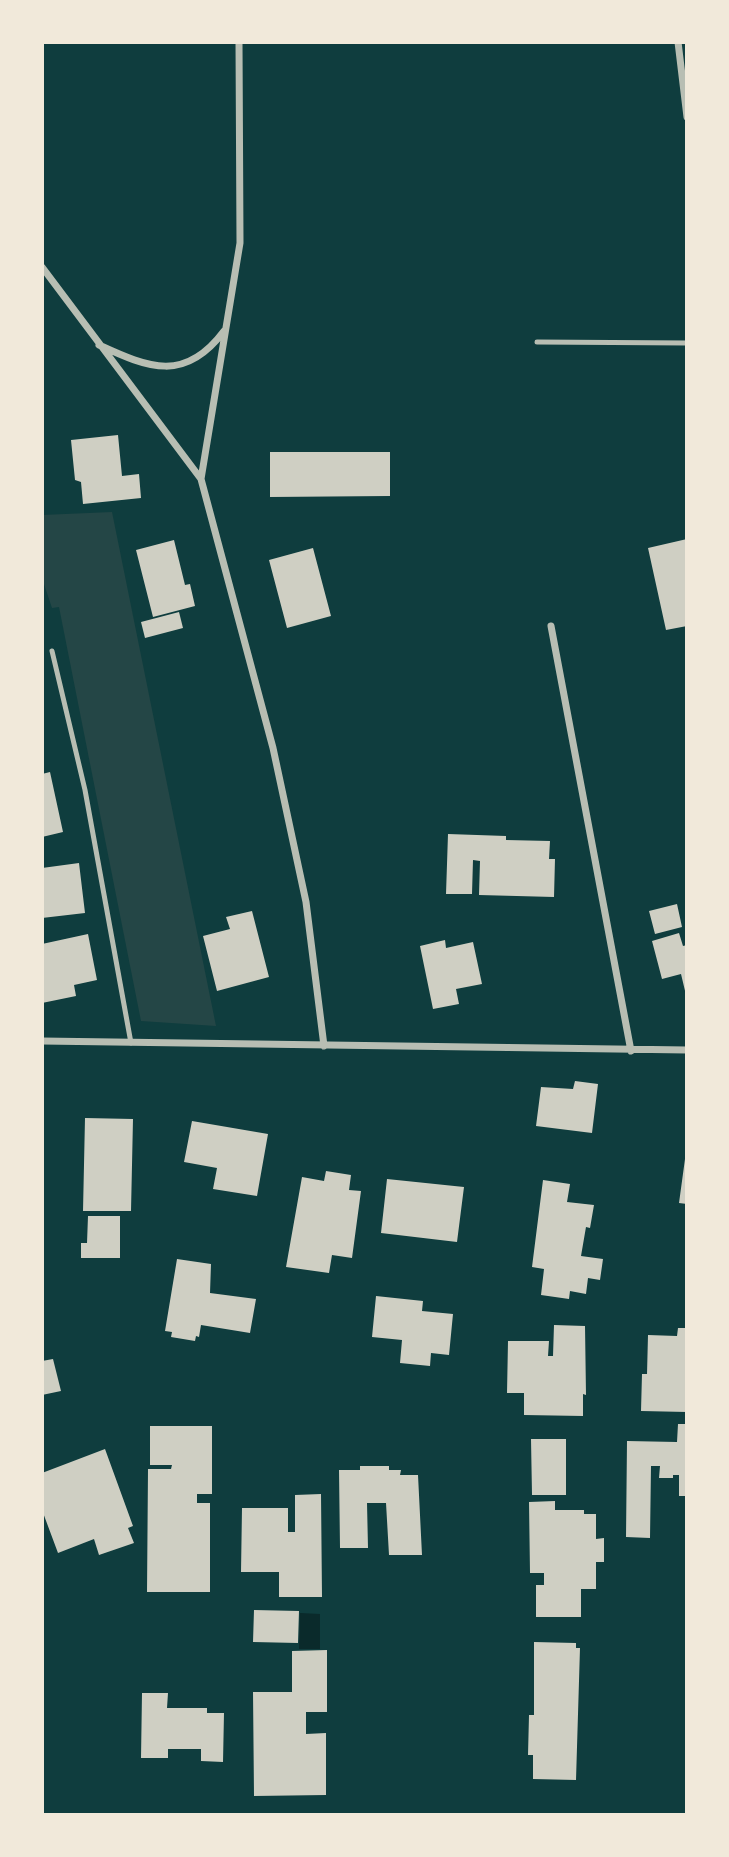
<!DOCTYPE html>
<style>
body{margin:0}
#map{position:relative;width:729px;height:1857px;overflow:hidden;background:#0f3d3e;font-family:Raleway,sans-serif}
canvas{display:block}
.frame{position:absolute;inset:0;border:44px solid #f1e9da;pointer-events:none}
</style>
<div id="map">
<canvas width="729" height="1857"></canvas>
<div class="frame"></div>
</div>
<script>
const c = document.querySelector('canvas').getContext('2d');
c.lineJoin = 'round';
function paint(path, color) {
  c.fillStyle = color;
  c.fill(path, 'evenodd');
}
function strokePath(path, color, width, dash) {
  c.strokeStyle = color;
  c.lineWidth = width;
  c.lineCap = dash ? 'butt' : 'round';
  c.setLineDash(dash || []);
  c.stroke(path);
}
const green = new Path2D(`
 M112,512L216,1026L141,1021L59,607L52,608L42,578V515Z`);
const water = new Path2D(`
 M300,1613L320,1614V1649H299Z`);
const building = new Path2D(`
 M118,435L122,476L139,474L141,498L83,504L81,482L75,480L71,440Z
 M270,452H390V496L270,497Z
 M687,539V626L666,630L648,548Z
 M174,540L185,585L190,584L195,606L153,617L136,550Z
 M313,548L331,616L287,628L269,560Z
 M179,612L183,628L145,638L141,622Z
 M50,772L63,832L42,837V774Z
 M448,834L506,836V840L550,841L549,859H555L554,897L479,895L480,861L473,860L472,894H446Z
 M79,863L85,913L42,918V868Z
 M677,904L682,927L655,934L649,911Z
 M252,911L269,977L217,991L203,936L230,929L226,917Z
 M679,933L683,946L687,945L686,995L681,974L662,979L652,941Z
 M88,934L97,980L74,985L76,996L42,1003V944Z
 M445,940L446,948L473,942L482,984L456,989L459,1004L433,1009L420,946Z
 M575,1081L598,1084L592,1133L536,1126L541,1087L573,1089Z
 M85,1118L133,1119L131,1211H83Z
 M192,1121L268,1134L257,1196L213,1189L217,1168L184,1162Z
 M685,1159H687V1204L679,1203Z
 M326,1171L351,1175L349,1190L361,1191L352,1258L332,1255L329,1273L286,1267L302,1177L324,1181Z
 M387,1179L464,1187L457,1242L381,1233Z
 M543,1180L570,1184L567,1202L594,1205L590,1228L586,1227L581,1256L603,1259L600,1280L588,1278L586,1294L570,1291L569,1299L541,1295L544,1269L532,1267Z
 M88,1216H120V1258H81V1243H87Z
 M177,1259L211,1264L210,1293L256,1299L250,1333L201,1325L199,1337L196,1336L195,1341L171,1337L172,1332L165,1331Z
 M376,1296L423,1301L422,1311L453,1314L449,1355L431,1353L430,1366L400,1363L402,1340L372,1337Z
 M554,1325L585,1326L586,1395L583,1394V1416L524,1415V1393H507L508,1341H549L548,1356H553Z
 M678,1328H687V1412L641,1411L642,1374H647L648,1335L677,1336Z
 M53,1359L61,1391L42,1395V1361Z
 M678,1424H687V1496H679V1475H673V1478H659L660,1466H651L650,1538L626,1537L627,1441L677,1442Z
 M150,1426H212V1494H197V1503H210V1592H147L148,1469H171L172,1465H150Z
 M531,1439H566V1495H532Z
 M105,1449L133,1526L128,1528L134,1543L99,1555L94,1539L58,1553L42,1510V1473Z
 M360,1466H389V1470H401L400,1475H418L422,1555H389L386,1503H367L368,1548H340L339,1470H360Z
 M321,1494L322,1597H279V1572H241L242,1508H288V1532H295V1495Z
 M555,1501V1510H584V1514H596V1539L604,1538V1562H596V1589H581V1617H536V1585H544V1573H530L529,1502Z
 M254,1610L299,1611L298,1643L253,1642Z
 M534,1642L576,1643V1648H580L576,1780L533,1779V1755H528L529,1715H534Z
 M327,1650V1712H306V1734L326,1733V1795L254,1796L253,1692H292V1651Z
 M142,1693H168L167,1708H207V1713H224L223,1762L201,1761V1749H168V1758H141Z`);
const service = new Path2D(`
 M537,342L687,343
 M52,651L85,790L131,1043`);
const minor = new Path2D(`
 M239,42L240,243L201,479L273,748L306,902L324,1046
 M678,42L687,117
 M42,267L201,479
 M99,345C149,368 185,383 224,331
 M551,626L631,1051
 M42,1041L687,1050`);
paint(green, '#244646');
paint(water, '#0a2a2b');
paint(building, '#cfcfc3');
strokePath(service, '#b8beb3', 5);
strokePath(minor, '#b8beb3', 7);
</script>
